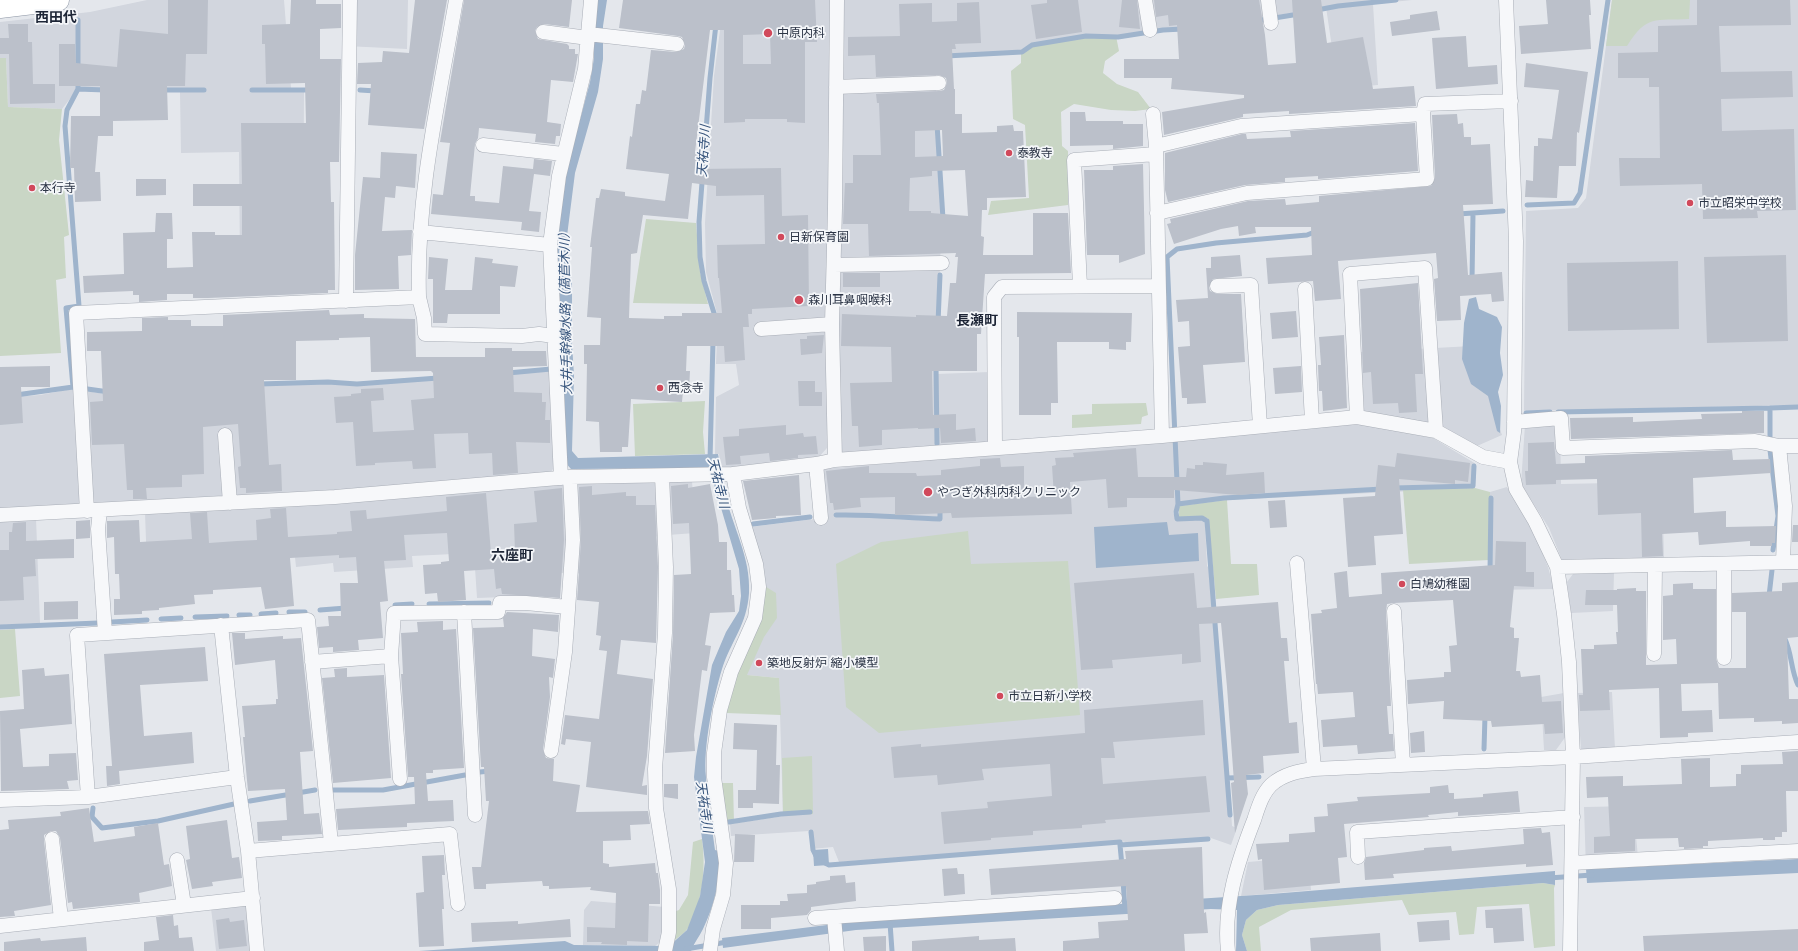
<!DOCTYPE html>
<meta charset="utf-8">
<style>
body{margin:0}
canvas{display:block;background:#e4e7ec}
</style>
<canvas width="1798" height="951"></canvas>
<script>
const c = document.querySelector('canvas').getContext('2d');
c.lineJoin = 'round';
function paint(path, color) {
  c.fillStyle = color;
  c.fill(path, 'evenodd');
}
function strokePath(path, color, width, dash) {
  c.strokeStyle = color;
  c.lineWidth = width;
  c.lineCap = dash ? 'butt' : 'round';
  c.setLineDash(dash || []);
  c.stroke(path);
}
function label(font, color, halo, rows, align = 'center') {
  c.font = font + ' Inter,"Noto Sans JP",sans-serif';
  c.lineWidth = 3.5;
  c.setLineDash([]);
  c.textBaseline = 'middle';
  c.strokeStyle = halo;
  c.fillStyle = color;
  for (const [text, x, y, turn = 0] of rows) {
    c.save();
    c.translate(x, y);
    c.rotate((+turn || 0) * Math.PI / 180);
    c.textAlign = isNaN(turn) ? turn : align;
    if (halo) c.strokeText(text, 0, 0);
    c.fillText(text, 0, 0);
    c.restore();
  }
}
const built = new Path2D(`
 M147,0H284L291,88L304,89L303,264L240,265L239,152L181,153L180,92L76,91L62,109L8,107L6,58H0V22L90,12Z
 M346,0H408L407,49L346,46Z
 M724,0H830L831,91L827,448L816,460L721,469L719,454H715L716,397L739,385L736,364H716L718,317L706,272L705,223L714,76Z
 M841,0H1412L1373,4L1378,85L1338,88L1326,7L1215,26L1162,29L1116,36L1084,35L1030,45L1021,50L936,56V129L942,211L936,374L990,372V443L838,453L837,411Z
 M1612,0H1798V405L1524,411L1526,211L1578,208L1586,198Z
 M1472,346L1502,435L1477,446L1364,412L1361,352Z
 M551,370L556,464L548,477L0,511V398L40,395L72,389L119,396L261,386L329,383L359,386Z
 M1560,422L1561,484L1662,482L1664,558L1562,560L1549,528L1521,484L1525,425Z
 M1358,424L1433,438L1476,464L1475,488L1227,500L1179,506L1173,512L1176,521L1201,520L1205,523L1207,566L1210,569L1213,599L1226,780L1229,781L1232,826L1237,828L1231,845L1208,837L1131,843L1120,841L839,862L833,847L811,849L809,831L731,836L730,824L783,816L779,678L737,674L760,620L750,527L815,519L822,469Z
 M692,480L695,533L668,535L664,481Z
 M659,481L661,536L601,543L600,574L531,572V596L477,598L474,553L412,556L413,567L334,572L333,563L296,567L295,557L147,568L145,513L559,485Z
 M1507,487L1534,532L1548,567L1554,589L1488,590L1490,492Z
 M36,518L40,623L0,625V519Z
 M1614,572L1613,611L1571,613L1567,582L1573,574Z
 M1612,692L1615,749H1581L1577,693Z
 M1564,693L1566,736L1556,750H1544L1541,697Z
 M1633,806L1639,867L1586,869L1584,807Z
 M1308,857L1311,890L1241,896L1248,862Z
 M591,901L665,907L662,941L655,946L583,945L584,910Z
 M248,904L251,951H216L211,908Z`);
const green = new Path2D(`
 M1612,0H1690L1689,19C1655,21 1647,14 1627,46H1606Z
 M1084,35L1116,36L1119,51L1105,61L1103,73L1117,84L1138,92L1151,109L1135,111L1111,110L1074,104L1061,112L1062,146L1068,151V205L988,215L991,201L1029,198L1025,125L1013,119L1011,71L1021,63V50L1030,45Z
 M0,58H6L8,107L62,109L59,140L69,235L64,237L66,278L56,280L61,353L0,356Z
 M646,219L696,223L700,272L708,304L633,303Z
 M705,401L703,432L705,454L635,456L633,404Z
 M1146,403L1148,415L1142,417L1141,424L1072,428V415L1092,414V404Z
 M1475,488L1490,492L1489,560L1409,564L1403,490Z
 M1227,500L1231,564H1257L1259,595L1216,599L1208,518L1179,517V506Z
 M968,531L971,564L1068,561L1080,715L879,733L846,707L836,564L881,542Z
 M763,585L776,593L777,618L764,637L747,675L779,678L781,715L726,713Z
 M15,629L20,696L0,698V630Z
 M812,756L813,814L783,816L782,758Z
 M721,783H733L734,823L725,825Z
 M702,839C706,869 703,901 688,928C685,933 678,937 674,941L673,912L679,910L688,895L693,842Z
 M1543,883L1555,885L1554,888L1555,946L1534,948L1529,904L1477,907L1474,934L1459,935L1456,912L1409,915L1402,900L1291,910L1259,927L1261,951H1247L1242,935L1246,920L1257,910L1278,905Z`);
const water = new Path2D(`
 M596,0H607L603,26V59L598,92L575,173L567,236L572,287V343L574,376L572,451L578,458L718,454C721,467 722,480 725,493C732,526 751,557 749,593C747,625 731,641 722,669C713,699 703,747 706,777C707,801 712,826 715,850L719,851C721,878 715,904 703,929C699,937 694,943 691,951H419L565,941L574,945L669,946L687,930L700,896L705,862L694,777L696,757L712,665L726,632L739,611L741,596L739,569L711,474L708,468L571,469L563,460L557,244L567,169L590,82L594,58L593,20Z
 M1476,297L1479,309L1497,317L1502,327L1500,353L1503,375L1498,392L1501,406L1500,433L1497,431L1488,396L1471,384L1462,359L1464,323L1469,299Z
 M1167,522L1169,535L1198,533L1199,561L1096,568L1094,527Z
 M828,849L829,865L814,866L813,850Z
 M1798,859V873L1587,883L1586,869Z
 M1555,871V885L1543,883L1278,905L1257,910L1246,920L1242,935L1247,951H1236L1237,910L1211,909L856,930L723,948L722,938L851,922L1271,894Z`);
const stream = new Path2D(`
 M1317,10L1338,6L1396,0
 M78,20V68
 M1256,21L1299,14
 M946,56L1022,52L1032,45L1086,36L1118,37L1163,30L1183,29
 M78,89L105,90
 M167,90H204
 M252,90H312
 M360,90L376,91
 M937,124L943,219
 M1527,205L1574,203L1580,193L1608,0
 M1458,214L1503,211
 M1472,281L1473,214
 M714,319V313L704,281L700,257L699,222L710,78L716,24
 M938,323L940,275
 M936,365L937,444
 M508,373L551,369
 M259,384L328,382L357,384L438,378
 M73,387L66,308L79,306L65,126L67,110L78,89V80
 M16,395L73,387L109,392
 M1770,408L1798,407
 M1558,412L1770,408V450L1778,516L1773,550
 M1526,413L1550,412
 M710,460L713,341
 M1394,488L1473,486L1474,466
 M1178,504L1224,498L1382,489
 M836,515C871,514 905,518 940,519V508
 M753,524L810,517
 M1490,572L1491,498
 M1769,596L1772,570
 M429,604L489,603
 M395,605L412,604
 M320,610L346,608
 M289,612H305
 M261,614L276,613
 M239,615H250
 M195,617L227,616
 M161,619L181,618
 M112,622L147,620
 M0,627L98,623
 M1785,639C1792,654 1791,671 1798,685
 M1484,749L1485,716
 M480,772L490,771
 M1227,778L1259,777
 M333,790H383L465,775
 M250,801L315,790
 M93,808L92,817L102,828L158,821L234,804
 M1230,815L1207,521L1202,518L1177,519L1176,512L1178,504L1167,257L1177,249L1216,243L1307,235L1317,231
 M729,822L781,814L810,812
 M811,832L813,850L816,856
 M1120,845L1122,866
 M823,862L829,865L1120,842V845L1208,839
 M1549,878L1592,875
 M1123,880L1125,909
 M890,923L892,951
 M686,949L727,942`);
const building = new Path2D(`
 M168,0H208L207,54H186L185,86H167L168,120L113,121V136H98L95,172H100L101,201L75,202L74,168H70L71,116H100V86H59V44H75L76,63L117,67L120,29L168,34Z
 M291,0H316V4H341V28L320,29V59H341L339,162H330L331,202H334L335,290H328V293L208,298H193V294H167V300L139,302V295H133V291L84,293L83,276L124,274L123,233L155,232L156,213H172L173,239H167V268L193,267L192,232H215V235H242V206H193V184H242L241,123H306L305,83L266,84L265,44H262V25L290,24Z
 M415,0H447L424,129L368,125L371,84H357L358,63L382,62L383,51L409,53Z
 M464,0H572L569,27L544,24L537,27L535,31L538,39L567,44L569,46V49H575V54H578L573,82L551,80L547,122L561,124L560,136H556L555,144L535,142L536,134L479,128L478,138L475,144L470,196H475V201L499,203L503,166L533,169L534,159L552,161L550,176L534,174L529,211L541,212L539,232L521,230L522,222L431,214L433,194L443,195L450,143L440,142Z
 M623,0H815L817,42H805V123L787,122V119H745V122L724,123V30H710L695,152H700L698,169L781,168L782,216L808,215L809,306L752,309V314H748L749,327H743L745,360L725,362L724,346H687L686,371H690L689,391H683L682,402L631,399L628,447H622V452H600L599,422L586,421L587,364H584V345H600L601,318L587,317L592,247H590L596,198H599L601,189L625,192V196L665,201L669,174L626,169L630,136L632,137L636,104H640L642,90L646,91L651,50L676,52L684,49L685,45L682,37L678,36L619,28ZM770,34L771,64H743V35ZM692,183L716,186V196L764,195L765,244L717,245L718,278H719L722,313H682V316H664V319L629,318L631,254L637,253L643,215L688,219Z
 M1047,0H1078L1082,32L1036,39L1031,5L1047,3Z
 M1122,0H1137L1140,29L1119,27Z
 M1154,0H1259L1265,35L1268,65L1296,63L1292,0H1321L1327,43L1363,37L1373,89L1414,86L1416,106L1289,114V111L1243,114V117L1164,135L1162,112L1244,98V95L1171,89L1172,78H1124V59H1179L1177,25L1169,26L1168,15L1156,17Z
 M1546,0H1590L1591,15H1589L1591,49L1521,54L1519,26L1548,24Z
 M1697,0H1790L1791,25L1719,26L1721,72L1792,71L1793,97L1721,99L1722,131L1794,129L1796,210L1757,211L1758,218L1703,219L1702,184L1620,186L1619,158H1660L1659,87H1649V78H1618V53L1658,52V26L1697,25Z
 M979,2L981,43L955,44L956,49H952L954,89H955V114H962V133L997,132V126L1013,125L1014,131H1023L1026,197L987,198V210H982L981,236L984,237L983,255H1033V213H1068L1071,273L985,274L981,334H977V371H932V377L933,415L956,414V430L975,428L976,441L941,443L940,428L918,429V428L882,430V445L859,447L858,426H852L850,383L892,382L891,347L841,346L842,314L916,317V315L947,316L950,283H956L958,257H955L956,253L869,256L868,224H843L845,183H853V155H881L879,103H877L876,94L939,91L944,90L947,83L946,78L939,75L876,77L875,55L848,56V37L900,36L899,4L932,3V22L957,21V3ZM942,130L943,156L915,157V131ZM965,170L968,216L931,213V211H909L910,178L932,176V171Z
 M1437,11L1440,30L1392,36L1390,22L1410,19V15Z
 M8,24H28V42H32L33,84H55V103L10,104L9,54H0V38H9Z
 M1466,36L1468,67L1497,65L1498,84L1436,89L1432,38Z
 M1526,63L1588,72L1579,133L1577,132L1576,166H1559L1557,198L1525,197L1526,180L1533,181L1534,146H1538V138L1552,139L1559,90L1524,87Z
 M1070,112H1085L1086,121H1123V124H1143V146L1113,149V145L1070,146Z
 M1457,114L1458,124L1463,123L1464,137H1471V145L1490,144L1493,204L1463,205L1468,275L1502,272L1504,301L1492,302L1491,294L1460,296L1461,320L1437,321L1434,279L1438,278L1436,253L1338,261L1341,299L1315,301L1313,281L1268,284L1266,258L1312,255L1311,227H1255L1256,233L1239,236L1238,226L1221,229L1174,244L1167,224L1171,223L1170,219L1248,201L1285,199L1286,205L1319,202V196L1431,186L1435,178L1432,115Z
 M1415,123L1418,171L1318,179V176L1285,178V182L1245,185L1168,202L1165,190V153L1242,134H1246L1247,139L1291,137L1290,131Z
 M381,152L417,154L415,188L396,186L395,198L385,197L382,231L412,230L411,255L398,256L399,289L355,290V255L363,177L380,178Z
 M1143,164L1145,254L1119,263V255H1087L1084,170H1113V166Z
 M136,179H166V195L136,196Z
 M1240,255L1242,276L1213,279L1209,287L1210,291L1217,294H1241L1245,362L1203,365L1206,403L1187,404V398H1182L1178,347L1190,346L1189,321L1178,322L1176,300L1208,298L1206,268H1211V257Z
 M1786,255L1788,341L1707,343L1704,257Z
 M429,257L448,259L445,290H472L475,257L493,259L492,263L518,266L515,287L500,286V314H448L447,323H433V279H428Z
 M1678,261L1679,329L1568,331L1567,263Z
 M843,273H880V287H843Z
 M1418,283L1423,374H1415L1417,412L1399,413L1398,403L1373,404L1371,372L1363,373L1360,289Z
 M329,310L330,315L364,314V318L415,319L416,357H485V348H512V351H546L547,366L513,367L514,392L542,393V402H546L545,420H550V443L516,442L518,473L493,475L492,453L469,454L468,433L434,434L436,468L413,469L412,461L375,463V465L356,466L353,422L336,423L334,397L351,396V394L361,393V389L383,388L384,400L371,401L373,432L414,430L411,400L434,398L433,373L431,371L371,372L370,337L339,338V340L296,341V380H264L269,465L281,464L282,491L246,493V488H240L238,467L241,466L238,424L203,427L204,474L182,475V487L146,488L147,499H133V490H127L124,444L92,445L90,402L103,401L101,351H87V332L142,331V318L168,317V320H191V326H223V315Z
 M1296,311L1298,337L1272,339L1270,313Z
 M1017,312L1132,313L1131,342H1126V350L1109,349V342H1057L1058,403H1051V415H1019V337H1017Z
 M824,335L822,353L801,355L800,339H807V336Z
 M1344,335L1347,408L1323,411L1322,391H1319L1318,365H1321L1319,337Z
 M50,366V387H21L23,423L0,425V367Z
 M1301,366L1302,392L1275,394L1273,368Z
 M798,381H815V392H822V406H799Z
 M1742,411H1764V433L1571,439L1570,418L1633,417V422L1702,419L1701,414L1742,413Z
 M786,425V435L803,433L804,437L816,436L818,454L798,455V458L770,461L769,453L740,456L741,464L726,465L723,437L739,436V429Z
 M1554,442L1556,464L1585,463V456L1732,450L1733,460L1770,459L1771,473L1693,478L1694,513L1726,511V527L1776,526L1775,543H1772V546H1750V541L1699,545L1698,532L1662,534L1663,556L1642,557L1641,513L1598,515L1597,479L1556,480V484L1526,485L1525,471H1528V443Z
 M1136,448L1138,477H1186L1187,468L1195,469V465H1203V462L1227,464L1226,475L1264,472L1265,493L1239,495L1174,490V498H1127V507L1108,508L1106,479L1070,482L1072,514L952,518L951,513L895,515V497L860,498L861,507L834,510L833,503H830L826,471L869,466V473H916L917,476L941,475V470L980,466V459L1000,458L1001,467L1024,466V497L1054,496L1052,466L1056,465L1055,458L1074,457L1073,453Z
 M1397,453L1470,463L1468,482L1455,480V484L1399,479L1403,534L1374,536L1376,565L1348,567L1343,498L1375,496L1378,465L1395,467Z
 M799,475L801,515L776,516V518L752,520L743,481Z
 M688,484V488L710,484L718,525L719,542H727V570H731L732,595H734L735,612L710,613L705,645L711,646L707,671L702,670L694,735L695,751L665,753L673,634L674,575L691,574L689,523L673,524L671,486Z
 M592,486V495L626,492V496H636V505H655L658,567L656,643L621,640L617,674L653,679L647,756L642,786L647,785V795L586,787L591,742L566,739L565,745L561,744L565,715L599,719L607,651L599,650L601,636L596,635L599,602L577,600L581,541L579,487Z
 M562,488L564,540L560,598L502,594L501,588L496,589L494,569L464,571L466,600L438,602L437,593L425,594L423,565L441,564V562L449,561L447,533L404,535L406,560L384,561L388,601L380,602L383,638L358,640L359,650L333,652V647L319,648L317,627L329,626L328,616H341L340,583H358L356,557L339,558V555L290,558L294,606L265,609L261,587L213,590V594L194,595L195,604L159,608V610L142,611V614L114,615V599H120L119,574H115L114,537L107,538V521L139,520L140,542L192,539L190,513L207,512L209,543L237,541L257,540L256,520L271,518L270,509L286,508L288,537L337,534V532L352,531L350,511L366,510L367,519L447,511L446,497L486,493L491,553L515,551L514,524L537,522L534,491Z
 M1285,500L1287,527L1270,528L1268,501Z
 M90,520V538L76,539V521Z
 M26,522V541L74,539V558L35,559L36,576L23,577L24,600L0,601V550H9V532H12L13,523Z
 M1793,525H1798V542H1792Z
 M1496,541L1526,542V572H1534V587L1514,586L1510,627L1514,628V638H1519L1516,671H1520L1521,677L1540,675L1542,702L1561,701L1563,733L1545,734L1544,724L1492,727L1491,721L1443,719L1444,701L1408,704L1407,680L1444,677V672H1451L1449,646L1457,645L1453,600L1394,603L1387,604L1386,612L1391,706H1387L1389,734H1393L1394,751L1358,754L1357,745L1323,747L1321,720L1355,717L1353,692L1318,694L1317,684H1316L1311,614L1322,613L1321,610L1337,608L1334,573L1347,571L1349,597L1382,594L1381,573L1495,565Z
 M1194,573L1197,608L1278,602L1281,638H1287L1289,661H1284L1289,723L1297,722L1299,753L1263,756L1264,773L1246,775L1248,794L1235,833L1231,783L1234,782L1227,687L1221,623L1199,624L1201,662L1182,664V654L1112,660L1113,668L1081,670L1074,583Z
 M1798,582V637L1787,638L1789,699H1798V723L1782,724V721L1754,722V718L1719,719L1718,683L1681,684L1682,711L1712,710L1713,732L1688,733V737L1660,738L1659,688L1609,690L1610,710L1580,711L1579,695H1583L1581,649H1594V645L1617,644L1616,632H1618L1617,605H1585L1586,590H1617V589L1636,588V591H1646V665L1677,664L1676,639L1663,640V596L1673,595V584L1693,583V589H1716V658L1719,668H1746V612H1732V593L1782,591V583Z
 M78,601V619L44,620V602Z
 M507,612L559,615L558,632L533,629L532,656L555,659L553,678L549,677L550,697L543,750L546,758L554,759L553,781L580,785L576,812L648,811L650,824L630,825L631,840L603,841V863L609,864V867L655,863L656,873H658L660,890V904H649L648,942L627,941V945L601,944L602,942H587V927L615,928L616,893L590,890L591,887L549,889V886H543L542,881L486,884V889H474L472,867H481L489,801H486L484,767H481L473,628L504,627L503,618Z
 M443,621V630L456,629L464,768L433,770V773H426L428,801L453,800L454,821L407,823V827L338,830L336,809L415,804L414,777H408L401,674H403L401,633L418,632L417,622Z
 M232,633H245V639L283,636V639L301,638L313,751L300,752L304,814L319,813L322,834L282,836V840L258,841L257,822L287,820L285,789L248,791L243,737H245L242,706L276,704V699H278L275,660L235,665Z
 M205,647L208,681L140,685L144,736L192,732L194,763L119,771L120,784L107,786L106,766H112L104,654Z
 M44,668L45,676L69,674L72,724L20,729L23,767L49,766V754L76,753L78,780L67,781L69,789L1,791L0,711L24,709L22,670Z
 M347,668V677L384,675L391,778L333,783L322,678L335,677L334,669Z
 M1203,700L1205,735L1113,742L1115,758H1101L1103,784L1206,776L1210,812L1105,820L1106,823L1082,825V828L1033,831V835L991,838V840L944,844L941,812L988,808L987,802L1052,796L1050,764L982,769L984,780L938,785L937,775L894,778L891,747L921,744V747L1085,733L1084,710Z
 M734,723L777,725L776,765H780L779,804L753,803V808H738V790H756L757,750L733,749Z
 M1424,731L1425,752L1411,753L1410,733Z
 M1798,751V791H1786L1787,832H1782V837H1775V840H1763V838L1708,841V846H1703V848L1684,849V847H1679L1678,838L1635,839V851L1594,853V837L1610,836L1608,797L1587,798L1586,777L1623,776V786L1682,784L1681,759L1710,758V787L1736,786V774H1741V765L1783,764L1782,752Z
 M664,784H678V799L664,797Z
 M1448,785L1449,793H1454V799L1483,797V794L1518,791L1520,812L1458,816V812L1428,815L1429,817L1344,824L1347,857L1338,858L1340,883L1264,890L1262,859L1258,860L1256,844L1289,842V834L1315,832L1314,817L1328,816L1327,804L1358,801L1357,797L1430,793V787Z
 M89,808L94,842L135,836L134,827L158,823L164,865L169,864L172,886L139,893L140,902L73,909L72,902L68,903L60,838L56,831H51L44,835V840L51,905L14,911L15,916L0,917V830L9,829L8,820L61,816L60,812Z
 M227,820L232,858L239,857L242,878L212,882L213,886L192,889L186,860L190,859L186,826Z
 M1541,828L1542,833L1550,832L1553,865L1526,867V864L1393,874L1394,878L1365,880L1364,863L1366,857L1424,850V848L1451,846L1452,851L1524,844L1523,829Z
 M735,834L755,835L754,862H734Z
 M1202,847L1204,913L1206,912L1208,933L1184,934L1185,951H1063V941L1099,938L1098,922L1128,920L1126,886L991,895L989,869L1126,859L1125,851Z
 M444,855L445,875H442L444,909H442L444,946L419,947L416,893L424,892L422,856Z
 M957,868L958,874H964L965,894L944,896L942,869Z
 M845,875L846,883L855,882L856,901L811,907V910L807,915L771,918V929H741V905H780V901H788L787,894L807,893V885L816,884V882L830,880V876Z
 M1522,908L1524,941L1494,943L1493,928H1486L1485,910Z
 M173,915L174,926L178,925L179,938L192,937L194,951H144V942L159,940L156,917Z
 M229,918L230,922L244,920L247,946L219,949L216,920Z
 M570,919L571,937L472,942L471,923L518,921V924Z
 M1449,920L1450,940L1419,942L1417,922Z
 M1798,929V951H1644L1643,936Z
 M1380,933L1381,951H1311L1310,938Z
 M886,936V951H864L863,937Z
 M979,936V940L1015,938L1016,951H912V941Z
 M86,937L87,951H4V942L40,938L41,941Z`);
const minor = new Path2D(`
 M1145,0L1150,30
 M1268,0L1271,23
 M1506,0L1516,241L1514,432L1510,462
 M543,32L588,38
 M588,34L677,44
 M836,87L939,83
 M1153,114L1156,146
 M483,145L563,154
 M1157,213L1247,193L1427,179L1423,114
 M420,232L550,245
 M834,265L942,263
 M1080,286L1074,160L1156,154
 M1217,286L1251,285L1260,426
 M1305,289L1312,421
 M419,297C416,196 439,99 456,0
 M346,301L350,0
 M761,329L832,324
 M1357,417L1350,274L1425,268L1436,431
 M1514,422L1561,418L1563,448L1755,441L1779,446
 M225,435L230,503
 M1162,436L1156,146L1241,126L1423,114L1425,104L1511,101
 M995,448L994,297L1002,287L1158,286
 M835,460L832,324L835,208L837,0
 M816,464L821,518
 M662,476L666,567L665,633L655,769L656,808L669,889V932L665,951
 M561,478L550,245L559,176L585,69L591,0
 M100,510L98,529L105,633
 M87,511L76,313L419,297L424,318L425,334L522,336L539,334L554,336
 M0,515L335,497L570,477L733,474L816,464L835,460L1162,436L1357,417L1436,431L1483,457L1510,462L1516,489L1535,521L1557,567L1564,614L1569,662L1573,757L1570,951
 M1783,562L1785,506L1779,446H1798
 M1297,563L1314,769
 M1557,567L1798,562
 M1394,611L1403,765
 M464,612L475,815
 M221,625L237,777L248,851L257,951
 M1654,654L1655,565
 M1724,658V564
 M312,662L391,656
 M551,751L565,652L573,540L570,477
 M400,779L391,656L394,613L498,612L500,603H526L568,607
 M88,797L77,635L308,620L331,843
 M0,800L88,797L237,777
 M52,839L61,919
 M248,851L450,834L458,904
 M1358,857L1357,832L1573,817
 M177,860L184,905
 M1572,863L1798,851
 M834,917L837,951
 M815,918L1115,898
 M0,926L253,898
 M710,951L713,929L723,895L726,863L714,777V753L720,710L731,672L755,618L759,587L756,564L739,508L733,474
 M1228,951C1223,906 1238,861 1254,820C1258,808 1262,794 1271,785C1283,774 1299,771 1314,769L1573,757L1798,742`);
const trunk = new Path2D(`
 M0,7L58,0`);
const markers = [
 [768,33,5,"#d1495b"],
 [1009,153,4,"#d1495b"],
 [32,188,4,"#d1495b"],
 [1690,203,4,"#d1495b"],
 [781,237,4,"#d1495b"],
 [799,300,5,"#d1495b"],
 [660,388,4,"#d1495b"],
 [928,492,5,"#d1495b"],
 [1402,584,4,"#d1495b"],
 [759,663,4,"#d1495b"],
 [1000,696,4,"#d1495b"]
];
const poiNames = [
 ["中原内科",777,33],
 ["泰教寺",1017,153],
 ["本行寺",40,188],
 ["市立昭栄中学校",1698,203],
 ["日新保育園",789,237],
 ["森川耳鼻咽喉科",808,300],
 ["西念寺",668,388],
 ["やつぎ外科内科クリニック",937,492],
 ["白鳩幼稚園",1410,584],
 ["築地反射炉 縮小模型",767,663],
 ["市立日新小学校",1008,696]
];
const waterNames = [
 ["天祐寺川",704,151,-86],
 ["大井手幹線水路（萵苣木川）",566,310,-91],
 ["天祐寺川",718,483,76],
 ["天祐寺川",704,807,82]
];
const quarterNames = [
 ["西田代",56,18],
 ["長瀬町",977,321],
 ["六座町",512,556]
];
paint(built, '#d2d6de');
paint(green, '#c9d6c5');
paint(water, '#9fb4cc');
strokePath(stream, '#9fb4cc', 5);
paint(building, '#bbc0ca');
strokePath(minor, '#a9aeb7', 15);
strokePath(trunk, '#8b94a3', 23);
strokePath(minor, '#f7f8fa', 14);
strokePath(trunk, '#fff', 22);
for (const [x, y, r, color] of markers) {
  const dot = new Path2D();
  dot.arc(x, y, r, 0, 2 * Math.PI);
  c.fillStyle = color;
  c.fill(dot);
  strokePath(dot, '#f4f6f9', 1.5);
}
label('12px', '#2b3445', '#f4f6f9', poiNames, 'left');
label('italic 13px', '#34527a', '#f4f6f9', waterNames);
label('bold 14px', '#1d2536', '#f4f6f9', quarterNames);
</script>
